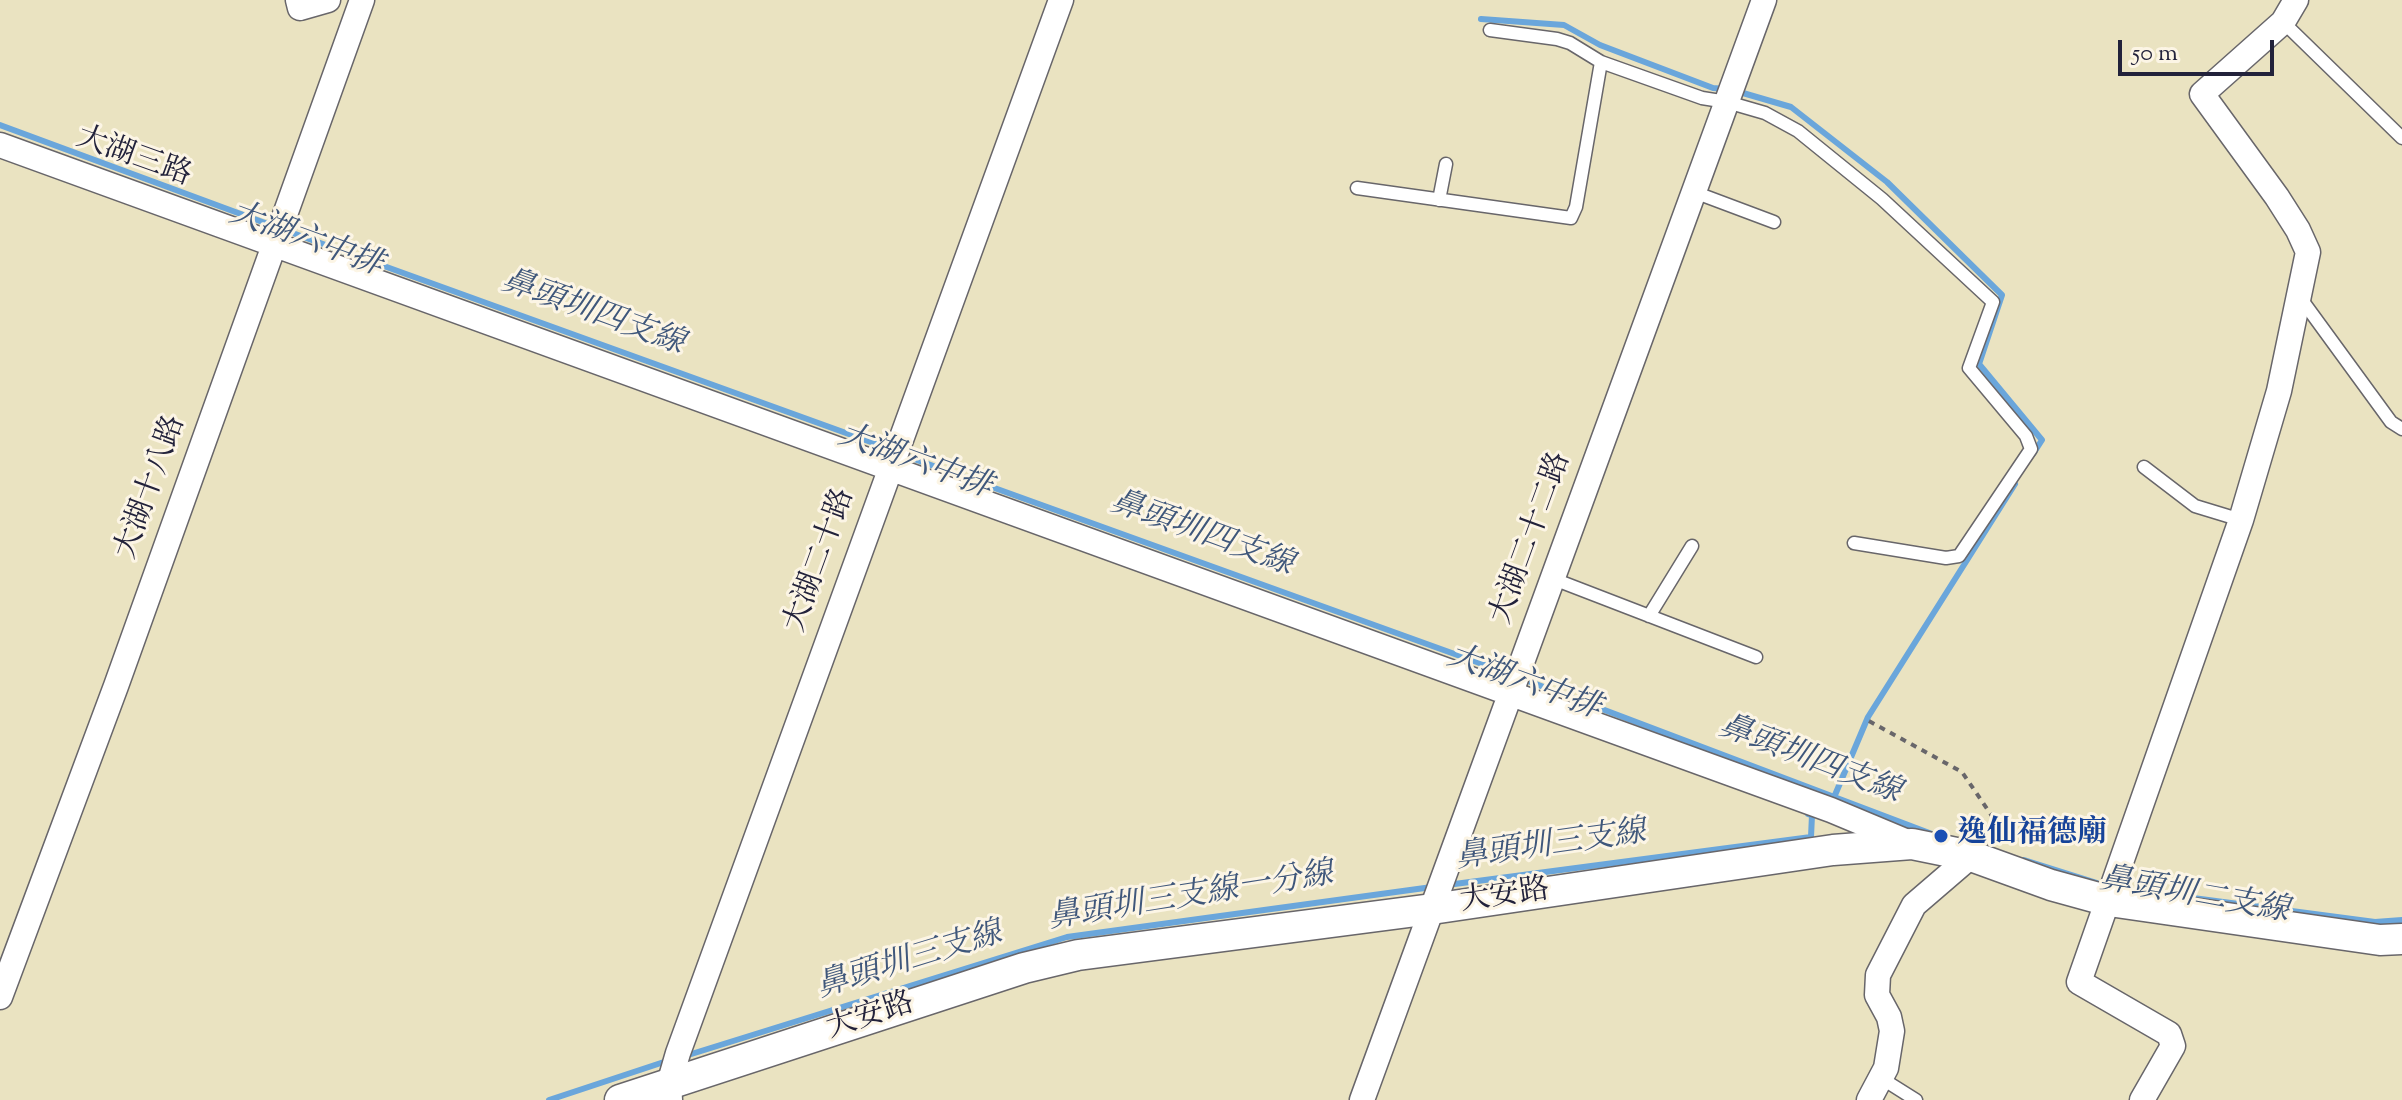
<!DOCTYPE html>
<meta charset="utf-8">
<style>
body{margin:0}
#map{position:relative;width:2402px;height:1100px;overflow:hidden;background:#eae3c1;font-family:"Sorts Mill Goudy",serif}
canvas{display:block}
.scale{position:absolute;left:2118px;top:40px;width:156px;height:36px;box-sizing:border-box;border:4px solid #22223b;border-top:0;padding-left:10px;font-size:24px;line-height:28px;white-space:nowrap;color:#22223b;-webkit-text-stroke:6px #fcf5e5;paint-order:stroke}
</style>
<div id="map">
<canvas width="2402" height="1100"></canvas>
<div class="scale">50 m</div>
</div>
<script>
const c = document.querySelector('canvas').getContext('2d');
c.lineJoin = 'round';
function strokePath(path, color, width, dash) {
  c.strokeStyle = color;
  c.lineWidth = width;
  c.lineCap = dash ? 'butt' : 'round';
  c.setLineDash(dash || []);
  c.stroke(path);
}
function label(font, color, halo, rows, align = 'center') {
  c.font = font + ' "Sorts Mill Goudy","Noto Serif TC",serif';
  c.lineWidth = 6;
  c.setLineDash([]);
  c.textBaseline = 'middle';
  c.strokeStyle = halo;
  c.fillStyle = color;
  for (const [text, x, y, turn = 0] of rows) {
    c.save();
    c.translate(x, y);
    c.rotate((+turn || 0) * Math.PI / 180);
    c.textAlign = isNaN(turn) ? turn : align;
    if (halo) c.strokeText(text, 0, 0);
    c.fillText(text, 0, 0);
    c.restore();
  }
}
const stream = new Path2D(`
 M1481,19L1564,25L1600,45L1713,88L1725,89
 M1736,91L1791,107L1887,182L2002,295L1979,364L2042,440L2033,454
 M0,125L276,227
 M287,231L893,450
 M903,455L1510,674
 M1520,678L1932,834
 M1835,795L1868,717L2015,484
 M1808,814L1812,815L1811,837
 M2024,860L2097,883
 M1447,885L1811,837
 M2140,891L2375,922L2402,920
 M685,1056L1067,937L1432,887
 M549,1100L670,1060`);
const path = new Path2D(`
 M1869,721L1962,772L1992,816V837`);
const service = new Path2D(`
 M2283,22L2402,138
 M1490,30L1557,39L1570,43L1601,62
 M1357,188L1571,218L1576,207L1601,62L1702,98L1727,102L1765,113L1798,131L1882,199L1993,302L1969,368L2026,436L2031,449L1959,556L1946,558L1854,543
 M1694,192L1774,222
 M1439,200L1446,164
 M2299,296L2391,422L2402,429
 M2144,467L2195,506L2241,520
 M1551,578L1756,657
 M1649,616L1692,546
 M1881,1078L1916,1100`);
const minor = new Path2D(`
 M298,0L300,8L328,0
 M0,145L1831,810L1910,843
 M0,997L116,686L362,0
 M670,1100L669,1084L678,1053L1061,0
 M1362,1100L1764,0
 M1869,1100L1886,1068L1892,1031L1889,1017L1877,995L1878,975L1914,905L1971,856
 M2142,1100L2173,1046L2169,1034L2079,982L2241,520L2279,391L2308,252L2298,230L2277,197L2202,94L2283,22L2296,0`);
const tertiary = new Path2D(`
 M620,1100L1024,968L1078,955L1432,909L1833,850L1912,844L1971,856L2051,885L2109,901L2380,940L2402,939`);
const markers = [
 [1941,836,8,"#1a4fb4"]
];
const streetNames = [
 ["大湖三路",133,159,20],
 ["大湖十八路",153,488,-70],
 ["大湖二十二路",1533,539,-70],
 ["大湖二十路",822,561,-70],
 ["大安路",1505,898,-8],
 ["大安路",871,1018,-18]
];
const transitNames = [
 ["逸仙福德廟",1957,836]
];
const waterNames = [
 ["大湖六中排",305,242,20],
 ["鼻頭圳四支線",592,315,20],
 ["大湖六中排",914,464,20],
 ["鼻頭圳四支線",1201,536,20],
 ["大湖六中排",1523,685,20],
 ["鼻頭圳四支線",1809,762,21],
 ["鼻頭圳三支線",1551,848,-8],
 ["鼻頭圳二支線",2194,898,10],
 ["鼻頭圳三支線一分線",1191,899,-9],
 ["鼻頭圳三支線",910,963,-17]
];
strokePath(stream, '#6aa6db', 6);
strokePath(service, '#68666a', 15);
strokePath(minor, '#68666a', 27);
strokePath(tertiary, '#68666a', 33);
strokePath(path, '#68666a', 4, [6, 6]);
strokePath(service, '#fff', 12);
strokePath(minor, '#fff', 24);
strokePath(tertiary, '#fff', 30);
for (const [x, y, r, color] of markers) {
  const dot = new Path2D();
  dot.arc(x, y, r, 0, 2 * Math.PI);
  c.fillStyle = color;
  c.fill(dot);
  strokePath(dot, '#fcf5e5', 3);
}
label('30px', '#22223b', '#fcf5e5', streetNames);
label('bold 30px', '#164399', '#fcf5e5', transitNames, 'left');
label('italic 32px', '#3f577b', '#fcf5e5', waterNames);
</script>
